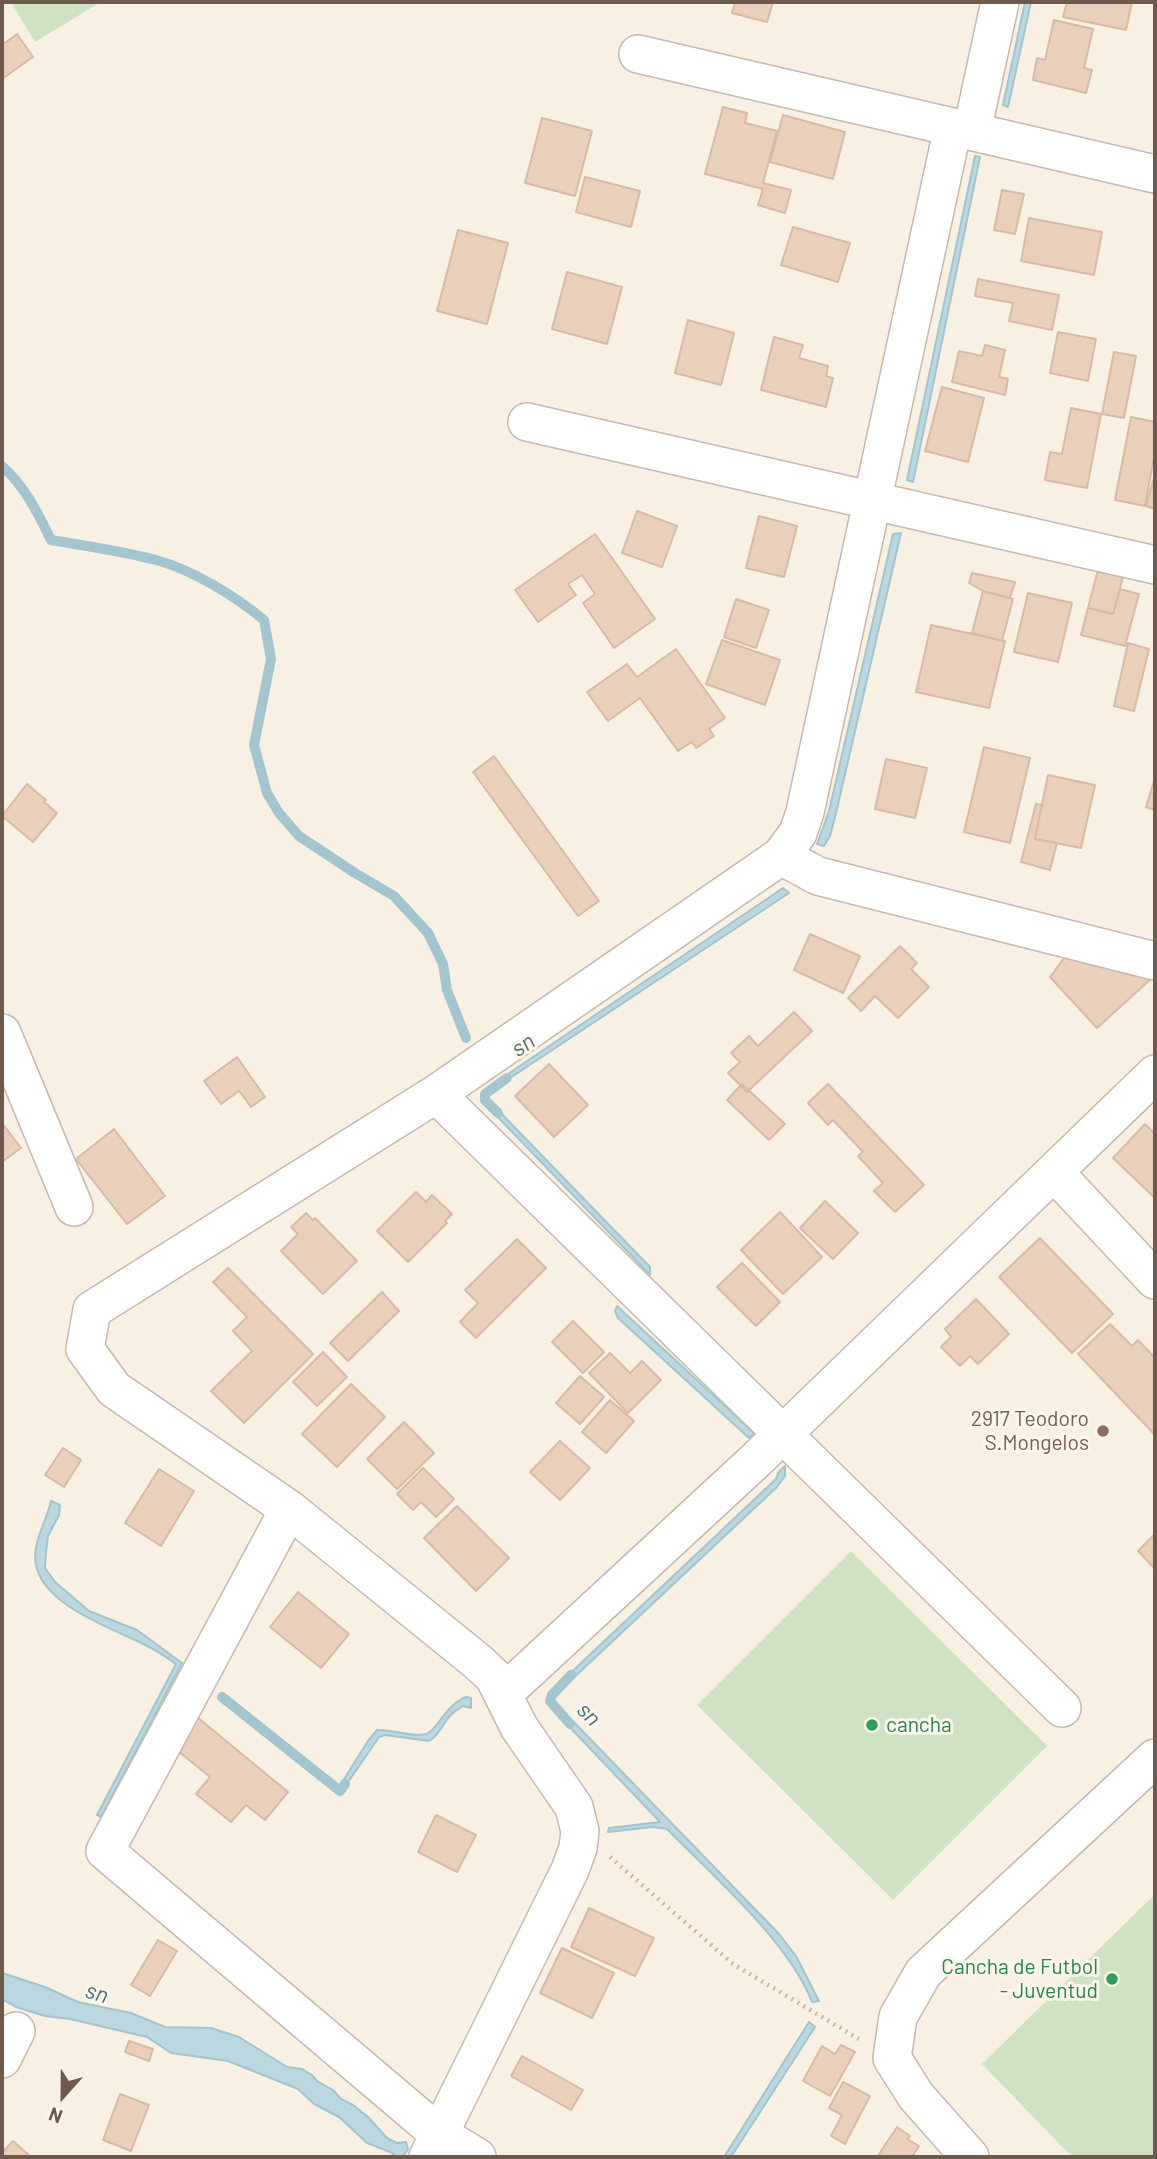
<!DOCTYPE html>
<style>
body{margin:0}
#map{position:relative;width:1157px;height:2159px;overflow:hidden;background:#f8f1e3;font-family:Barlow,sans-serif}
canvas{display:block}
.frame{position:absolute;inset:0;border:4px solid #6d5a4d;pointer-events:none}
.north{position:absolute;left:28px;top:2061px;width:70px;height:70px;-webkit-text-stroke:5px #fcf5e9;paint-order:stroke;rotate:201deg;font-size:19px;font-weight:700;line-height:28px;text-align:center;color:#6d5a4d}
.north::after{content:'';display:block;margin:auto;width:24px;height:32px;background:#6d5a4d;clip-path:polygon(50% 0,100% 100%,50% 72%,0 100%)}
</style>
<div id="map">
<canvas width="1157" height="2159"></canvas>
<div class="frame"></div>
<div class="north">N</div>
</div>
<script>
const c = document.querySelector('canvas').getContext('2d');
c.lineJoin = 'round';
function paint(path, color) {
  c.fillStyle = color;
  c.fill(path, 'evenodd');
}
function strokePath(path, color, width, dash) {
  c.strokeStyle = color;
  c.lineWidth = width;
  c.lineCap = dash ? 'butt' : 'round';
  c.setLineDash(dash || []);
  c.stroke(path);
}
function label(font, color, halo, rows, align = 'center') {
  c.font = font + ' Barlow,sans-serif';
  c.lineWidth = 6;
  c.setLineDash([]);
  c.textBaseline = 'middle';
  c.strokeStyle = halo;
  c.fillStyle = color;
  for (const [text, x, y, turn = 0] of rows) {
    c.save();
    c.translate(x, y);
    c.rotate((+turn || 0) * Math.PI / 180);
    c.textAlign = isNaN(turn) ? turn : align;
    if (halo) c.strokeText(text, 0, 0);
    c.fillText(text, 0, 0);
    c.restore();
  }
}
const green = new Path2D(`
 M11,2H101L35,42Z
 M851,1551L1047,1746L893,1900L697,1705Z
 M1155,1894V2157H1072L982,2064Z`);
const water = new Path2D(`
 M1025,2H1031L1008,107L1003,105Z
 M975,156L980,157L913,482L907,480Z
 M901,533L836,813L830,836L824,846L817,844L829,811L893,534Z
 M783,888L789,893L498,1086L496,1082Z
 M492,1104L650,1267V1275L488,1107Z
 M617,1306L754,1433L749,1438L618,1318L615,1311Z
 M785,1466V1476L777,1487L566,1685L562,1681L776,1479L778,1473Z
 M51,1501L60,1505L59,1515L48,1536L46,1552L45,1568L55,1582L89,1611L137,1630L182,1663L101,1817L97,1815L176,1664C167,1658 158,1651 149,1647C114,1628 36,1605 35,1557C35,1538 47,1520 51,1501Z
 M466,1697L471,1698V1708L463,1706C442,1717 444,1732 429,1741L385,1735L379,1737L340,1794L336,1792L368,1741L377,1730C392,1729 415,1738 426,1734C437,1731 445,1705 466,1697Z
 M564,1712L779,1934L796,1956L819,2001L812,2002C789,1942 713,1876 667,1829L653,1827L608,1832L609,1828L660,1822L561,1718Z
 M2,1973L45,1987L78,2002L131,2013L165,2027L211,2028L239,2037L287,2067L302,2069L312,2075L317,2081L333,2090L341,2099L353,2105L368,2117L387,2138L397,2143L406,2142L408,2149L403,2157H397L390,2152L367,2143L339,2117L314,2104L298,2089L228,2061L171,2053L147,2037L70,2019L45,2016L16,2007L2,1999Z
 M809,2022L815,2027L731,2157H724Z`);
const stream = new Path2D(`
 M2,466C24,485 38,513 51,540C86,546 122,551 156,560C193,570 235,596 264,620L271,659L254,745L267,793L279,813L299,836L355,873L394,896L428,933L443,964L447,990L466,1038
 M498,1113L485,1100V1094L507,1078
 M222,1697L340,1791L345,1784
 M570,1724L550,1701L552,1695L571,1675`);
const building = new Path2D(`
 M735,2H773L767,22L732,13Z
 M1067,2H1132L1126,30L1063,17Z
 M1054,20L1093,29L1084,68L1092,70L1086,93L1033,80L1037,58L1045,60Z
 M17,34L33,57L2,79V45Z
 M723,107L747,113L745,123L777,131L763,183L791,190L785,213L758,205L763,189L705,174Z
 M783,115L845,132L833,179L770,162Z
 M542,118L592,131L575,196L525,183Z
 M585,177L640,191L631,227L576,212Z
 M1002,190L1024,194L1015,234L994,230Z
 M1029,218L1102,232L1094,275L1021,261Z
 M793,227L850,243L838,282L781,265Z
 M458,230L508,243L487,324L437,311Z
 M567,272L622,287L607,344L552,329Z
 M978,279L1059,295L1052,330L1009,321L1013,303L975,296Z
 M688,320L734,333L721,385L675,373Z
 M1058,332L1096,339L1088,381L1050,373Z
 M774,337L803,345L799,358L828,366L826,376L833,378L826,407L761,390Z
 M985,345L1005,350L999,377L1008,379L1005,395L952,382L959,351L982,356Z
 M1114,352L1136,356L1124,418L1102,414Z
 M942,387L984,398L968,462L925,451Z
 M1071,408L1101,414L1087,488L1045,480L1050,452L1062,454Z
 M1131,417L1155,422V452L1145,506L1115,500Z
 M1155,474V509L1146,506Z
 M637,511L677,526L662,567L622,553Z
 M759,516L797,526L784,577L746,568Z
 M595,534L655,619L614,648L583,603L595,594L582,575L568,584L576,595L538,622L515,590Z
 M1099,566L1124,573L1113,614L1088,608Z
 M972,573L1015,582L1010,598L983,591L969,583Z
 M1120,589L1139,594L1125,646L1081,635L1088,608L1113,614Z
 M983,591L1013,599L1002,641L972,633Z
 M1028,593L1072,603L1058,662L1014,652Z
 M736,599L769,610L756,648L724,637Z
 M931,625L1005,641L989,708L916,692Z
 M722,640L780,660L765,705L706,684Z
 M1128,643L1149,649L1134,711L1114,706Z
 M676,649L725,718L709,729L714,736L696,748L692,742L678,751L640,698L608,721L587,692L627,664L637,677Z
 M984,747L1030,758L1010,843L964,832Z
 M494,756L599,901L578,916L473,772Z
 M886,759L927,768L915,818L875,809Z
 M1048,775L1095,785L1081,848L1035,839Z
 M1155,778V810L1146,807Z
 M27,784L46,800L44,802L57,813L33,842L2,816Z
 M1036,804L1042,805L1035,839L1057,843L1050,870L1021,862Z
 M810,934L860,956L843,993L794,970Z
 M900,946L917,963L911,969L929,987L898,1018L875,996L861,1011L848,998Z
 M1070,950L1152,978L1097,1028L1050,977Z
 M794,1012L812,1031L747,1092L728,1073L740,1062L731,1053L749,1036L758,1046Z
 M237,1057L265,1097L251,1107L239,1091L221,1104L204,1081Z
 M549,1064L588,1105L554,1137L515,1096Z
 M742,1084L785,1124L769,1140L727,1100Z
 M828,1084L924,1185L895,1212L874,1191L883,1183L858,1156L863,1152L833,1120L828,1125L808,1103Z
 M2,1123L21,1148L2,1162Z
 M1145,1124L1155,1134V1198L1113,1158Z
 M114,1129L165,1196L127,1224L76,1159Z
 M416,1192L426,1202L432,1195L452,1214L445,1221L447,1223L408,1262L377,1231Z
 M825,1201L858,1233L833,1259L800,1228Z
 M780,1212L822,1257L783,1294L741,1250Z
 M306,1213L313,1220L315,1218L357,1261L323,1294L281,1251L298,1234L291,1227Z
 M1040,1238L1113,1314L1072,1353L999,1277Z
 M517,1239L546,1268L476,1338L460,1322L478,1303L465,1290Z
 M742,1263L780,1302L756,1326L717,1287Z
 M228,1268L313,1354L244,1423L211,1391L252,1351L233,1331L247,1317L213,1282Z
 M382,1292L399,1311L348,1361L330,1343Z
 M976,1299L1009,1334L978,1364L970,1356L960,1366L941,1347L951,1337L945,1329Z
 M573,1321L604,1352L583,1373L552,1342Z
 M1110,1324L1132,1346L1138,1340L1155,1358V1435L1078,1354Z
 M323,1352L347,1377L317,1406L293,1382Z
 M610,1353L630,1373L642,1361L661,1380L628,1413L589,1373Z
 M580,1376L604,1397L580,1424L556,1403Z
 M351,1384L385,1417L337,1467L302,1434Z
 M610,1400L634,1421L606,1453L582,1432Z
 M404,1422L434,1453L397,1489L367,1459Z
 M560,1441L590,1468L560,1500L530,1472Z
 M63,1448L81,1460L64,1487L45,1475Z
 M423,1468L454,1499L436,1517L421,1502L413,1510L397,1494Z
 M159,1469L194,1491L161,1546L125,1523Z
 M457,1506L509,1558L476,1591L424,1538Z
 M1155,1534V1569L1138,1551Z
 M298,1592L349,1634L321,1668L270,1627Z
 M197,1717L288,1792L265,1820L246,1805L231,1822L196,1794L210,1777L173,1747Z
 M436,1815L476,1835L457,1872L418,1852Z
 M589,1908L654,1938L635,1976L571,1947Z
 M158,1940L177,1951L150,1996L131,1985Z
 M562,1948L614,1973L592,2018L540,1993Z
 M129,2041L153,2049L149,2061L125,2052Z
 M841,2045L855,2052L830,2096L803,2081L822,2046L835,2054Z
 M522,2056L583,2090L571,2110L511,2076Z
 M843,2082L870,2096L845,2144L831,2136L842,2115L829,2108Z
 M120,2094L149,2105L131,2151L103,2140Z
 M897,2127L910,2136L907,2139L919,2146L912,2157H877Z
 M13,2141L31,2157H2V2153Z`);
const path = new Path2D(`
 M610,1857L733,1964L859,2039`);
const minor = new Path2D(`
 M638,54L1155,174
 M972,131L1000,2
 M527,422L1155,565
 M781,856L818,876L1155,961
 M2,1033L74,1207
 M436,1094L1062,1708
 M1054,1172L1155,1280
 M289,1509L105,1851L439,2134L477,2157
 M504,1693L755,1461L1155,1074
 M2,2059L16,2031
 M428,2157L570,1870L578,1848L580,1831L574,1807L519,1727L494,1677L478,1662L289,1509L114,1389L85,1349L92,1310L436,1094L781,856L798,833L805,812L953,127
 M970,2157L916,2096L892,2058L898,2017L923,1973L1155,1758`);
const markers = [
 [1103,1431,7,"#8d6e63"],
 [872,1725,7,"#2e9e5b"],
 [1112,1979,7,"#2e9e5b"]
];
const educationNames = [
 ["2917 Teodoro",1089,1419],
 ["S.Mongelos",1089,1443]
];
const leisureNames = [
 ["cancha",886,1725],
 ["Cancha de Futbol",1098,1967,"right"],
 ["- Juventud",1098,1991,"right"]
];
const waterNames = [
 ["sn",523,1045,-34],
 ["sn",589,1714,46],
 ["sn",97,1993,18]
];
paint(green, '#cfe3c4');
paint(water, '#bbd7df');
strokePath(water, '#a3c5cf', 2);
strokePath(stream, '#a3c5cf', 10);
paint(building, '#e8d0bd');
strokePath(building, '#dabaa1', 2);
strokePath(minor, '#c7b9ac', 40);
strokePath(path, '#ceb6a2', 4.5, [2, 5]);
strokePath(minor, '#fff', 37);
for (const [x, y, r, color] of markers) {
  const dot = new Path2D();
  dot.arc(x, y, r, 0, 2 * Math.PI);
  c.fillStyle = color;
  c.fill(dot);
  strokePath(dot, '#fcf5e9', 2.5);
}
label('21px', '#785e54', '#fcf5e9', educationNames, 'right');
label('21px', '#27864d', '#fcf5e9', leisureNames, 'left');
label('italic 23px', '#4a727d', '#fcf5e9', waterNames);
</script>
